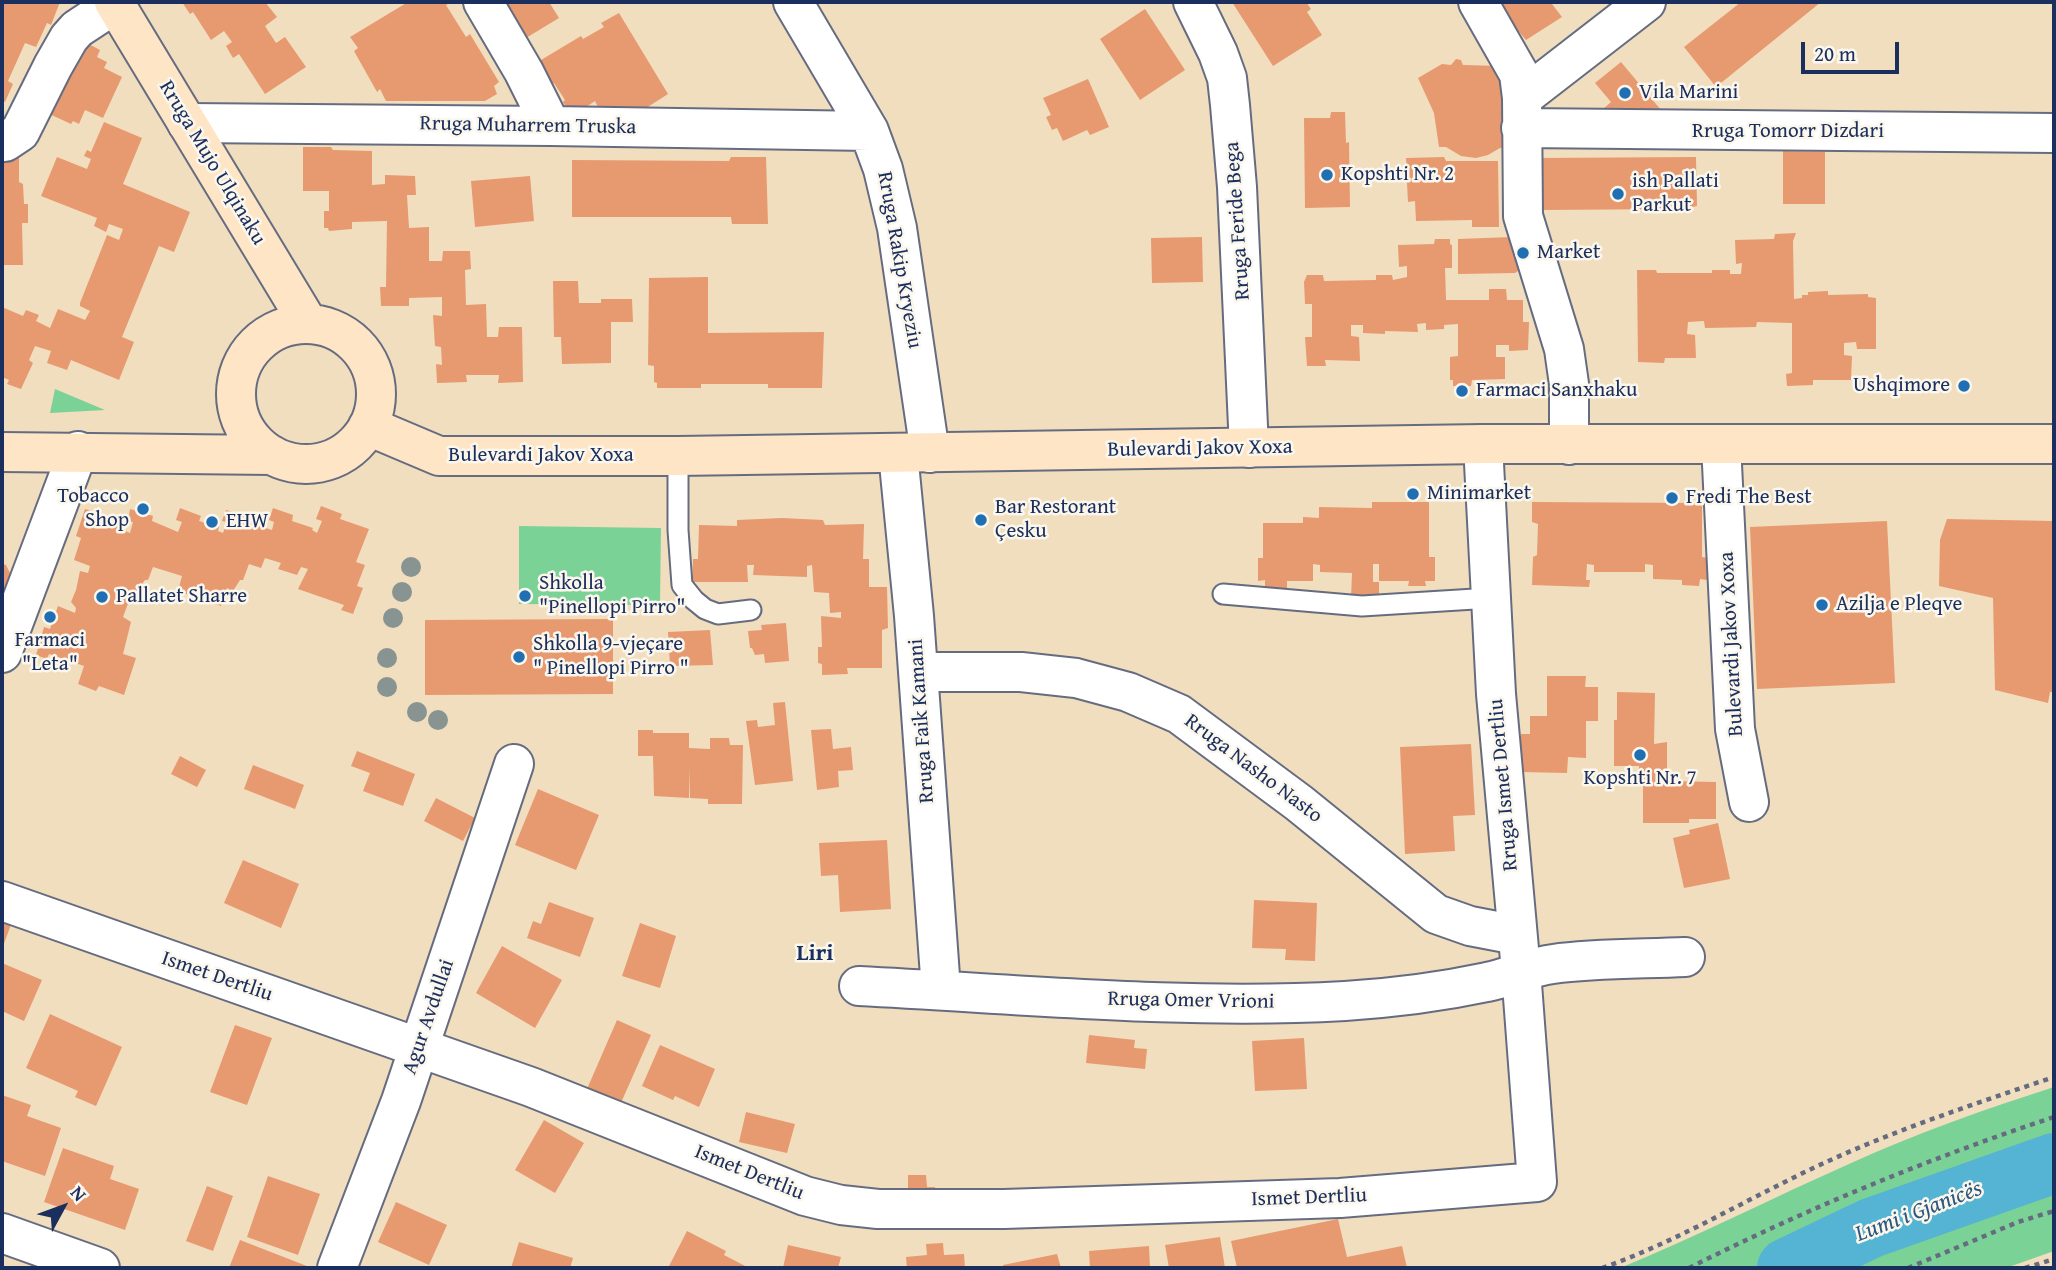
<!DOCTYPE html>
<meta charset="utf-8">
<style>
body{margin:0}
#map{position:relative;width:2056px;height:1270px;overflow:hidden;background:#f1debf;font-family:"Gentium Book Plus",serif}
canvas{display:block}
.frame{position:absolute;inset:0;border:4px solid #1b2f5e;pointer-events:none}
.north{position:absolute;left:28px;top:1172px;width:70px;height:70px;-webkit-text-stroke:5px #fbf7ec;paint-order:stroke;rotate:49deg;font-size:19px;font-weight:700;line-height:28px;text-align:center;color:#1b2f5e}
.north::after{content:'';display:block;margin:auto;width:24px;height:32px;background:#1b2f5e;clip-path:polygon(50% 0,100% 100%,50% 72%,0 100%)}
.scale{position:absolute;left:1801px;top:42px;width:98px;height:32px;box-sizing:border-box;border:4px solid #1b2f5e;border-top:0;padding-left:9px;font-size:21px;line-height:24px;white-space:nowrap;color:#1b2f5e;-webkit-text-stroke:5px #fbf7ec;paint-order:stroke}
</style>
<div id="map">
<canvas width="2056" height="1270"></canvas>
<div class="frame"></div>
<div class="north">N</div>
<div class="scale">20 m</div>
</div>
<script>
const c = document.querySelector('canvas').getContext('2d');
c.lineJoin = 'round';
function paint(path, color) {
  c.fillStyle = color;
  c.fill(path, 'evenodd');
}
function strokePath(path, color, width, dash) {
  c.strokeStyle = color;
  c.lineWidth = width;
  c.lineCap = dash ? 'butt' : 'round';
  c.setLineDash(dash || []);
  c.stroke(path);
}
function label(font, color, halo, rows, align = 'center') {
  c.font = font + ' "Gentium Book Plus",serif';
  c.lineWidth = 5;
  c.setLineDash([]);
  c.textBaseline = 'middle';
  c.strokeStyle = halo;
  c.fillStyle = color;
  for (const [text, x, y, turn = 0] of rows) {
    c.save();
    c.translate(x, y);
    c.rotate((+turn || 0) * Math.PI / 180);
    c.textAlign = isNaN(turn) ? turn : align;
    if (halo) c.strokeText(text, 0, 0);
    c.fillText(text, 0, 0);
    c.restore();
  }
}
const green = new Path2D(`
 M55,389L105,410L50,413Z
 M519,526L661,528L660,605L519,604Z
 M2054,1087V1251L2006,1268H1620C1698,1236 1772,1198 1849,1164C1914,1134 1986,1109 2054,1087Z`);
const river = new Path2D(`
 M1787,1268L1871,1228L2054,1163`);
const building = new Path2D(`
 M2,2H60L51,25L47,23L36,47L25,43L8,81L13,84L5,102L2,100Z
 M182,2H265L277,17L265,26L276,43L285,37L306,67L265,94L239,54L233,58L226,46L232,42L224,31L211,40L193,12L190,14Z
 M408,2H452L446,5L466,37L470,34L499,82L494,86L497,94L485,101H386L380,89L377,92L354,51L358,48L350,37Z
 M504,2H549L559,18L526,38Z
 M1232,2H1306L1311,9L1307,12L1322,35L1273,66Z
 M1494,2H1554L1552,4L1562,17L1526,40Z
 M1741,2H1821L1716,87L1684,47Z
 M1145,9L1185,70L1140,100L1100,39Z
 M619,13L668,94L643,110H622L620,108L616,110L600,111L595,101L583,109L566,107L563,102L565,100L554,83L550,87L536,63L581,36L583,39L604,27L601,23Z
 M87,43L100,50L97,57L107,62L104,68L122,77L103,118L85,110L79,124L73,121L71,124L43,111L65,77L69,79Z
 M1456,59L1461,60L1463,65L1500,66L1501,85H1506L1507,148H1500L1488,155L1476,158L1461,156L1446,147H1439L1434,113L1418,78L1442,64L1451,65Z
 M1621,62L1661,110L1648,120L1602,110L1611,102L1595,83Z
 M1088,79L1109,127L1090,135L1087,130L1063,141L1057,128L1052,130L1046,117L1051,115L1043,98Z
 M1331,112H1345L1346,143L1349,142L1350,207L1305,208L1304,118H1330Z
 M104,122L142,138L123,184L190,212L174,252L159,246L122,337L134,342L119,380L71,360L67,370L47,363L51,351L35,346L29,360L33,363L21,389L7,384L9,380L2,377V307L23,316L26,310L39,315L36,321L50,328L58,309L85,320L90,311L80,306V303L107,235L119,240L123,229L109,224L106,232L94,226L97,218L41,196L57,157L87,169L91,159L84,156L87,150L91,152Z
 M303,147H331L333,150L372,151V185L385,184V175L415,176L416,195H407L409,228L429,227V261H442L443,251H470L471,269L465,270L466,305L486,304L487,337H498L499,327H522L523,382L498,383L499,375H466L467,382L437,383L436,364L442,365L441,347L435,346L433,315L442,316V297L409,298V306H381L380,287H386L387,221L352,222V229L329,231L328,228H324V211H329V191H303Z
 M1783,151L1825,152V204H1783Z
 M2,155H19V182L23,184L24,204H28V223H22L23,265H2Z
 M731,157H766L768,224H732L731,217H572V160L729,161Z
 M1444,157L1446,161H1498L1499,227H1472V220L1416,221L1415,201L1408,202L1407,183L1404,180V167L1407,170L1406,158Z
 M1696,157L1697,206L1682,209L1539,210L1537,158Z
 M530,176L534,221L475,227L471,181Z
 M1796,233L1793,241L1794,299L1802,298V295H1808V292L1828,291V295L1868,294V297L1876,298V349H1857L1856,342L1844,343V355L1852,356L1851,380H1813V385L1787,386L1786,374L1792,373V323L1757,322L1756,327L1705,328L1704,321L1688,322L1687,334L1695,335L1696,358H1665L1664,363L1638,362L1637,270H1656L1657,273H1712V270H1730V274H1741L1742,263L1736,264L1735,240L1774,239L1775,234Z
 M1202,237L1203,282L1152,283L1151,238Z
 M1512,237L1517,241L1518,271L1515,273L1458,274V239Z
 M1435,239H1450V244L1452,245V268H1445L1446,300H1489V289H1506L1507,300H1523V322H1529L1528,350L1509,351V345H1496V357H1505V379L1472,380L1471,386H1453V380H1450V357L1458,356V324L1444,325V329L1426,330V323L1417,324L1418,332L1385,331V334L1363,333V325H1351V336L1359,337L1360,361L1325,360L1326,366H1307L1305,337H1312V304H1305L1304,282L1307,275H1323L1324,281L1376,280V275H1392L1393,280L1407,277V266L1399,267L1398,245L1434,244Z
 M708,277V333L824,332L822,388H768V384H701V388H657V383L654,382V366L648,365L649,278Z
 M553,281H578L579,303H601V299H632L633,322H611V363L562,364L561,337H554Z
 M1372,502H1429V557H1435V581H1425L1426,586H1408L1409,581H1379V564H1373V582H1379V599L1351,598L1352,573L1320,572V565L1313,564V581H1287V589H1265V580L1258,581V558H1263V523H1303V517L1319,518V507L1372,508Z
 M1532,502L1702,503V557L1708,558L1707,580L1700,579L1699,586L1682,585V580L1653,579V565L1645,564V572H1594V565L1587,564L1586,580H1590L1589,587L1532,585L1533,557L1537,555L1538,524L1532,522Z
 M321,506L342,514L340,519L369,529L356,562L365,565L357,586L363,588L353,614L341,610L344,605L298,589L308,569L301,567L297,575L278,569L281,563L265,558L261,568L249,564L243,580H240L233,591L227,588L221,606L178,591L182,576L153,567L148,580H145L137,591L133,590L123,617L131,622L123,654L136,658L124,695L99,686L96,691L78,684L84,666L49,654L47,659L36,655L44,627L50,629L58,606L75,613L76,608L71,602L76,590L80,571L88,573L90,566L74,560L81,538L76,536L85,509L99,513L98,518L124,526L123,530L130,533L133,522L128,521L130,509L153,516L152,521L178,532L182,522L176,520L180,508L201,516L199,521L219,527L218,531L223,533L227,522L222,521L226,510L247,516L245,521L272,530L274,522L269,520L273,508L293,515L292,521L313,528L312,530L317,533L322,521L316,519Z
 M782,518L823,520L825,525L864,524L863,559H869V587H887L888,628L882,630V668H847L848,674L822,675V664L818,663V647H822L821,616L841,618V612L830,613L829,593L814,592L812,565L807,566V577L753,575L754,565H747L748,582H692L693,559H698L699,525L737,526V520Z
 M1947,519L2054,521V692H2050L2048,703L1995,690L1993,598L1939,586L1940,540Z
 M1887,521L1895,683L1757,689L1750,527Z
 M2,564L6,565L12,577L2,603Z
 M613,619V694L425,695V620Z
 M786,623L789,661L765,663L764,654L755,655L752,648H750L748,631L762,630L761,625Z
 M710,630L713,665L670,666L668,632Z
 M1547,676H1586L1585,687H1598V721H1586V758L1568,757L1567,773L1521,772V734H1530V716H1547Z
 M1617,692L1655,693L1654,744L1667,742V781L1716,782V819H1689V823H1643V784H1639V766H1614V720H1617Z
 M785,702L793,781L755,785L746,721L757,720L758,727L775,725L773,703Z
 M831,729L833,749L851,747L853,770L838,771L839,787L817,790L811,730Z
 M638,730H653V733H689V748L710,749V738H729L730,745H743L742,804H708V799L690,798V768L689,798L654,796L653,756H638Z
 M1471,744L1475,815L1453,816L1455,851L1405,854L1400,747Z
 M357,751L415,774L403,806L363,791L370,773L351,766Z
 M180,756L206,770L197,787L171,774Z
 M253,765L304,785L295,809L244,789Z
 M538,789L599,815L576,870L515,845Z
 M436,798L475,818L463,841L424,821Z
 M1718,823L1730,879L1684,888L1673,838L1690,834L1689,830Z
 M887,840L891,909L840,912L838,875L821,876L819,843Z
 M243,860L299,884L281,928L224,903Z
 M1254,900L1317,903L1315,961L1285,960L1286,949L1252,948Z
 M549,902L594,918L580,957L527,938L533,921L541,924Z
 M2,918L12,922L2,949Z
 M640,923L676,936L660,988L622,976Z
 M502,946L562,980L535,1028L476,993Z
 M2,963L42,980L24,1021L2,1011Z
 M50,1014L122,1047L96,1106L75,1097L78,1091L26,1068Z
 M617,1020L651,1035L620,1105L587,1089Z
 M235,1025L272,1038L247,1105L210,1092Z
 M1089,1035L1135,1040L1134,1048L1147,1049L1145,1069L1086,1063Z
 M1304,1038L1307,1089L1255,1091L1252,1041Z
 M660,1045L715,1069L699,1107L675,1096L673,1100L642,1086Z
 M2,1095L31,1105L27,1116L61,1128L45,1176L2,1161Z
 M746,1112L795,1124L787,1153L739,1142Z
 M544,1120L584,1143L555,1193L515,1170Z
 M63,1148L114,1166L110,1179L139,1189L125,1230L44,1202Z
 M908,1175H926L927,1187H935V1202H908Z
 M268,1176L320,1194L298,1255L247,1237Z
 M207,1186L233,1196L213,1251L186,1241Z
 M396,1202L447,1225L429,1265L378,1242Z
 M1338,1219L1347,1257L1402,1246L1407,1268H1237L1231,1241Z
 M687,1231L726,1251L724,1255L749,1268H668Z
 M1220,1237L1225,1268H1169L1165,1245Z
 M240,1240L312,1268H229Z
 M519,1242L573,1258L570,1268H511Z
 M943,1243L944,1255L964,1254L965,1268H907L906,1257L927,1255L926,1244Z
 M788,1245L841,1257L838,1268H783Z
 M1149,1246L1150,1268H1090L1089,1251Z
 M1057,1254L1061,1268H1004L1003,1265Z`);
const path = new Path2D(`
 M1602,1268C1679,1241 1750,1197 1824,1163C1898,1129 1977,1103 2054,1077
 M1689,1268C1806,1209 1930,1158 2054,1117
 M1908,1268L2018,1222L2054,1211
 M2025,1268L2054,1259`);
const lane = new Path2D(`
 M678,456V530L682,585L694,600L705,609L718,614L751,610
 M1223,594L1362,606L1491,598`);
const street = new Path2D(`
 M483,2L524,72L551,126
 M793,2L869,131L883,169L897,228L930,453
 M1193,2L1218,53L1227,78L1230,105L1237,187L1249,448
 M1478,2L1519,74L1522,98L1523,216L1564,349L1569,384V445
 M1522,98L1646,2
 M187,123L551,126L869,131
 M1521,128L2054,133
 M2,142H5L20,132L53,66L69,38L77,29L115,4
 M1721,444L1735,729L1749,802
 M898,453L914,616L941,990
 M2,653L78,451
 M918,672H1021L1076,678L1128,692L1179,714L1299,803L1436,914L1470,926L1517,935
 M2,901L531,1087L805,1196L841,1205L878,1209H1004L1340,1198L1537,1182L1521,971L1496,694L1483,444
 M859,986C1020,994 1183,1010 1345,1001C1392,998 1440,992 1487,982C1509,978 1530,967 1553,964C1594,958 1643,959 1685,957
 M2,1233L100,1268
 M337,1268L401,1101L514,764`);
const secondary = new Path2D(`
 M114,2L308,323
 M236 394a70 70 0 1 1 140 0a70 70 0 1 1-140 0Z
 M368,426L439,456H678L1483,444H2054
 M2,452L272,455`);
const trees = [
 [411,567],
 [402,592],
 [393,618],
 [387,658],
 [387,687],
 [417,712],
 [438,720]
];
const markers = [
 [1625,93,7,"#1f6fb2"],
 [1327,175,7,"#1f6fb2"],
 [1618,194,7,"#1f6fb2"],
 [1523,253,7,"#1f6fb2"],
 [1964,386,7,"#1f6fb2"],
 [1462,391,7,"#1f6fb2"],
 [1413,494,7,"#1f6fb2"],
 [1672,498,7,"#1f6fb2"],
 [143,509,7,"#1f6fb2"],
 [981,520,7,"#1f6fb2"],
 [212,522,7,"#1f6fb2"],
 [525,596,7,"#1f6fb2"],
 [102,597,7,"#1f6fb2"],
 [1822,605,7,"#1f6fb2"],
 [50,617,7,"#1f6fb2"],
 [519,657,7,"#1f6fb2"],
 [1640,755,7,"#1f6fb2"]
];
const poiNames = [
 ["Vila Marini",1639,93],
 ["Kopshti Nr. 2",1341,175],
 ["ish Pallati",1632,182],
 ["Parkut",1632,206],
 ["Market",1537,253],
 ["Ushqimore",1950,386,"right"],
 ["Farmaci Sanxhaku",1476,391],
 ["Minimarket",1427,494],
 ["Tobacco",129,497,"right"],
 ["Shop",129,521,"right"],
 ["Fredi The Best",1686,498],
 ["Bar Restorant",995,508],
 ["Çesku",995,532],
 ["EHW",226,522],
 ["Shkolla",539,584],
 ["\"Pinellopi Pirro\"",539,608],
 ["Pallatet Sharre",116,597],
 ["Azilja e Pleqve",1836,605],
 ["Farmaci",50,641,"center"],
 ["\"Leta\"",50,665,"center"],
 ["Shkolla 9-vjeçare",533,645],
 ["\" Pinellopi Pirro \"",533,669],
 ["Kopshti Nr. 7",1640,779,"center"]
];
const streetNames = [
 ["Rruga Muharrem Truska",528,126,1],
 ["Rruga Tomorr Dizdari",1788,132],
 ["Rruga Mujo Ulqinaku",212,163,59],
 ["Rruga Feride Bega",1238,221,-94],
 ["Rruga Rakip Kryeziu",899,260,80],
 ["Bulevardi Jakov Xoxa",1200,449,-1],
 ["Bulevardi Jakov Xoxa",541,456],
 ["Bulevardi Jakov Xoxa",1732,644,-93],
 ["Rruga Faik Kamani",922,721,-94],
 ["Rruga Nasho Nasto",1253,769,37],
 ["Rruga Ismet Dertliu",1504,785,-95],
 ["Ismet Dertliu",217,977,19],
 ["Rruga Omer Vrioni",1191,1001,1],
 ["Agur Avdullai",429,1017,-71],
 ["Ismet Dertliu",749,1173,22],
 ["Ismet Dertliu",1309,1198,-2]
];
const neighbourhoodNames = [
 ["Liri",815,954]
];
const waterNames = [
 ["Lumi i Gjanicës",1919,1212,-21]
];
paint(green, '#7bd297');
strokePath(river, '#55b3d3', 60);
paint(building, '#e79970');
strokePath(lane, '#666c80', 23);
strokePath(street, '#666c80', 42);
strokePath(secondary, '#666c80', 42);
strokePath(path, '#666c80', 4.5, [5, 5]);
strokePath(lane, '#fff', 19);
strokePath(street, '#fff', 38);
strokePath(secondary, '#fde5c5', 38);
c.fillStyle = '#889491';
for (const [x, y] of trees) {
  c.beginPath();
  c.arc(x, y, 10, 0, 2 * Math.PI);
  c.fill();
}
for (const [x, y, r, color] of markers) {
  const dot = new Path2D();
  dot.arc(x, y, r, 0, 2 * Math.PI);
  c.fillStyle = color;
  c.fill(dot);
  strokePath(dot, '#fbf7ec', 2.5);
}
label('21px', '#1b2f5e', '#fbf7ec', poiNames, 'left');
label('21px', '#1b2f5e', '#fbf7ec', streetNames);
label('bold 23px', '#1b2f5e', '#fbf7ec', neighbourhoodNames);
label('italic 23px', '#2c5781', '#fbf7ec', waterNames);
</script>
